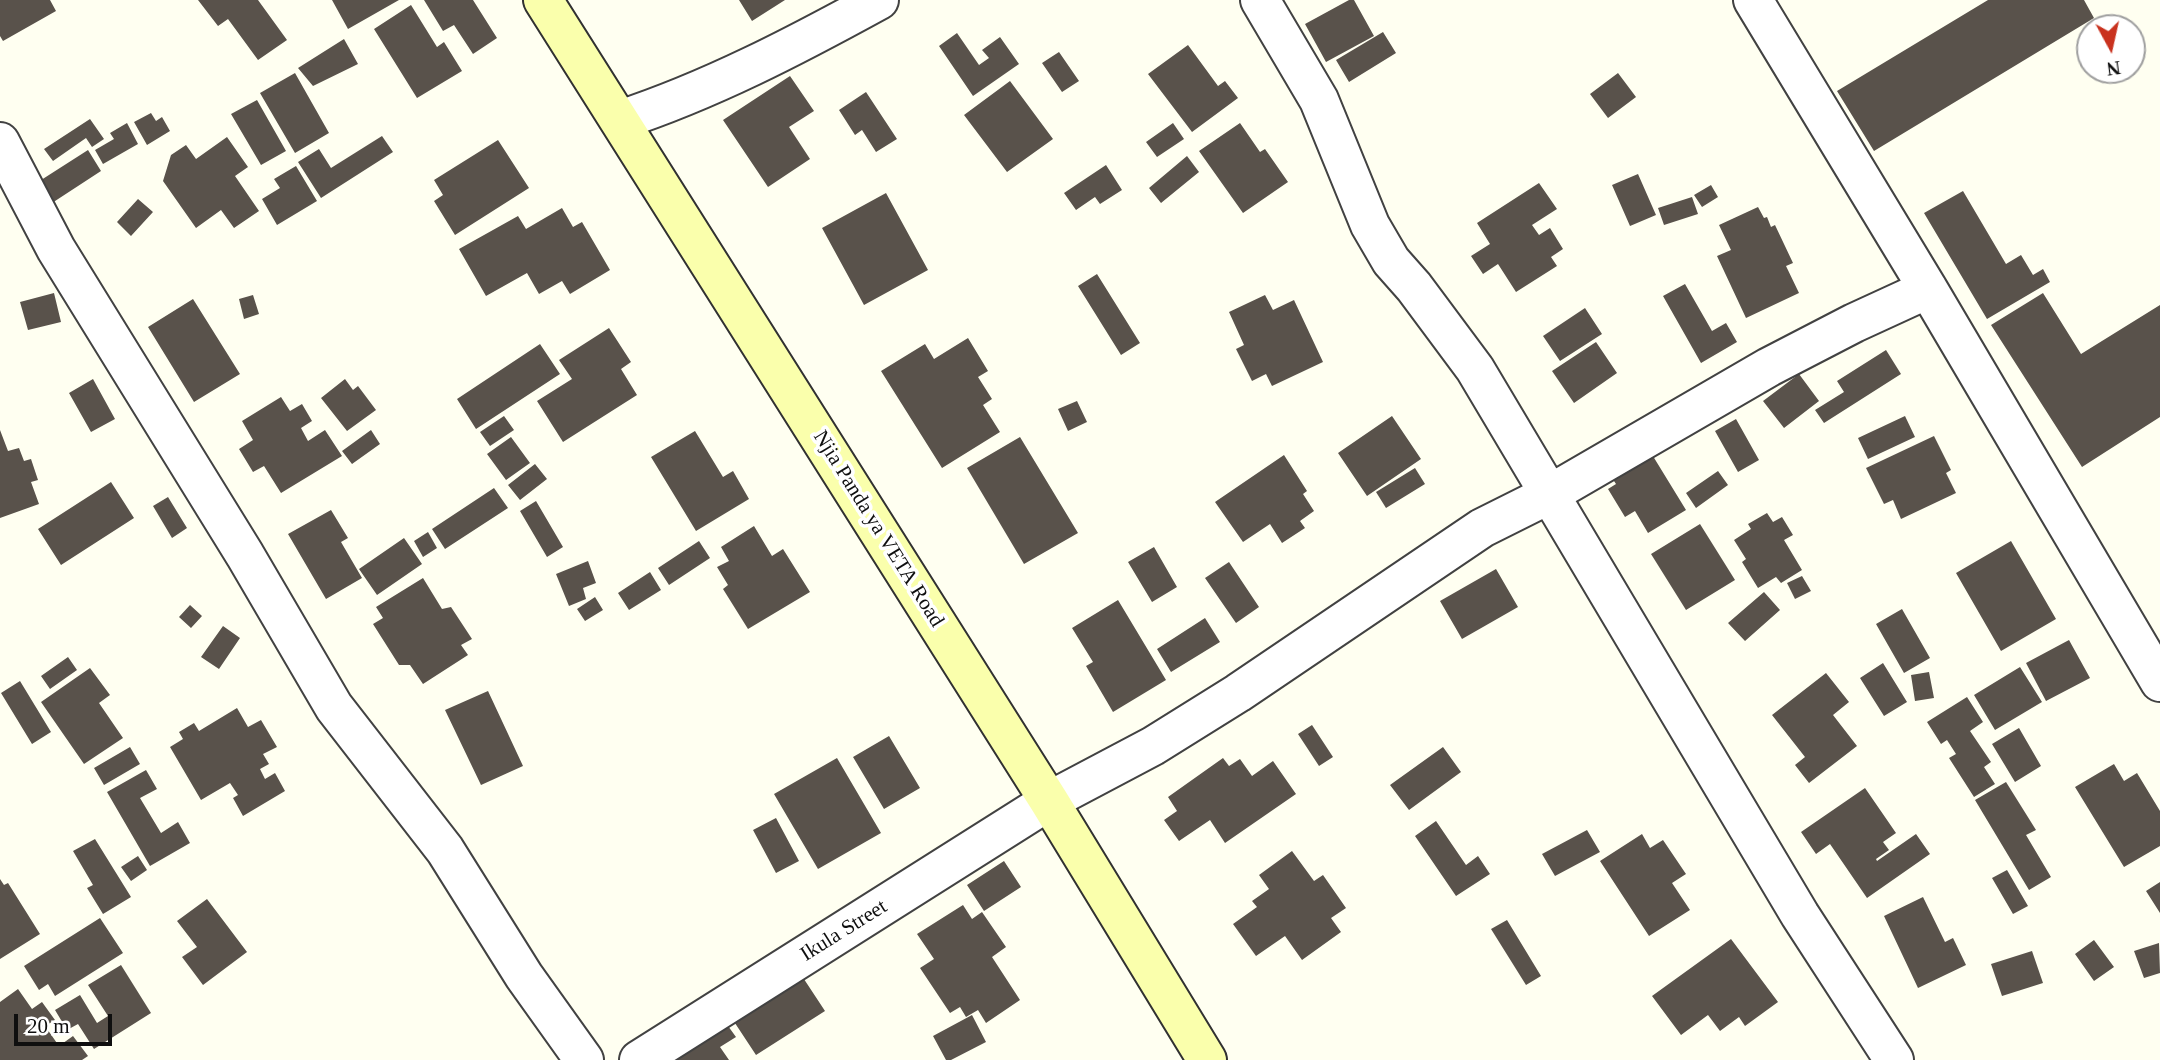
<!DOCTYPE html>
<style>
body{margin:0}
#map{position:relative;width:2160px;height:1060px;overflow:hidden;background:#fffff1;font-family:Georgia,serif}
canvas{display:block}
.north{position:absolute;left:2076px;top:14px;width:70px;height:70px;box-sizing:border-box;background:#fff;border:2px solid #9f9f9f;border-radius:50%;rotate:172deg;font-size:19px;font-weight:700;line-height:28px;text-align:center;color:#0f0f0f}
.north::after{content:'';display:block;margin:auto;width:24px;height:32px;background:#c9321e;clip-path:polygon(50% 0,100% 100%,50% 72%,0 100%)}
.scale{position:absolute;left:14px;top:1014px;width:98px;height:32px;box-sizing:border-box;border:4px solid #0f0f0f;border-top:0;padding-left:9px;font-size:21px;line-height:24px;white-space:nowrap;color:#0f0f0f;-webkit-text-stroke:5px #fff;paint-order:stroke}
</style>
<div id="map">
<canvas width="2160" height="1060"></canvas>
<div class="north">N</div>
<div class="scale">20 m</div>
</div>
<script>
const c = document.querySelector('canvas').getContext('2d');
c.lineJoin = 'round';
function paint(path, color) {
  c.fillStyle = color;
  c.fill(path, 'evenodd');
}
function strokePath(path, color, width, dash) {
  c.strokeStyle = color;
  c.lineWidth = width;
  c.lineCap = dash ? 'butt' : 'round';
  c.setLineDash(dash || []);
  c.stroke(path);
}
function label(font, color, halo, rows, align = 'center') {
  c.font = font + ' Georgia,serif';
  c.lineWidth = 7;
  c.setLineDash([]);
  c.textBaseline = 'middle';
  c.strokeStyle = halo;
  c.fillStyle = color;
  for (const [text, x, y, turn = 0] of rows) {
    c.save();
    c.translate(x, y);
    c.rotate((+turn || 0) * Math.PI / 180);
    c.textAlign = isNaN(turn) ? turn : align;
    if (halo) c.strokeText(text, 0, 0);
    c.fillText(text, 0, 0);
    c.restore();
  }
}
const building = new Path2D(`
 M0,0H50L56,11L3,41L0,36Z
 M198,0H258L287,40L258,60L228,19L218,26Z
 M332,0H399L348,29Z
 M424,0H473L497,38L473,54L454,25L443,31Z
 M739,0H785L752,21Z
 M1349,0H1354L1374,36L1326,62L1305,24Z
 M1988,0H2084L2094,18L1874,151L1837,91Z
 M411,5L437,47L444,42L462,71L417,98L374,29Z
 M1383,32L1396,53L1349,82L1336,60Z
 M957,33L979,65L989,58L982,50L1000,37L1019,64L973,96L939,46Z
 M344,39L358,64L313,86L298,68Z
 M1188,45L1218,86L1225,81L1238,98L1192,132L1148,74Z
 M1059,52L1079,81L1062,92L1042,63Z
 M295,73L329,133L295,153L260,93Z
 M1618,73L1636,97L1608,118L1590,94Z
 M790,76L814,111L789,127L810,159L768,187L723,120Z
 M1010,81L1053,139L1007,172L964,115Z
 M866,92L897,139L876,152L862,130L855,135L839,110Z
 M257,100L286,151L261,165L231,114Z
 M151,113L156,121L162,117L170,131L147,145L134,122Z
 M90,119L104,139L92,147L86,138L53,161L44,149Z
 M127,123L138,144L103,164L95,150L114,139L110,133Z
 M1173,123L1184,139L1157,157L1146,142Z
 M1240,123L1260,152L1265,149L1288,182L1243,213L1199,151Z
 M382,136L393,152L321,198L298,162L319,149L331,168Z
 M227,137L248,167L235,176L259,211L234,228L221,210L196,228L163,181L171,155L186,145L196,159Z
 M498,140L529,188L455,235L434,201L443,195L434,180Z
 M88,150L101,171L52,203L38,182Z
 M1187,156L1199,172L1161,203L1149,188Z
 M1106,165L1122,190L1100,204L1095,197L1076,210L1064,193Z
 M296,166L317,201L277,225L262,199L280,188L274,179Z
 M1638,174L1656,215L1630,226L1612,185Z
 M1539,183L1557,209L1532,225L1539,235L1550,228L1563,249L1551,257L1557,266L1516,292L1498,264L1483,274L1471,256L1490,244L1477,223Z
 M1711,185L1718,197L1702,207L1694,195Z
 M1963,191L2006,264L2021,255L2033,275L2043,269L2050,282L1987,319L1924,213Z
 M886,193L928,270L864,305L822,228Z
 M1692,197L1698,214L1664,225L1658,208Z
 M138,199L153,212L131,236L117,222Z
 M1758,207L1764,218L1767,217L1771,227L1775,225L1793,263L1786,266L1799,293L1746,318L1717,256L1731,250L1719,225Z
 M562,208L573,227L582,222L610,270L570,294L562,281L539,294L527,273L486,296L459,249L518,216L526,229Z
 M1097,274L1140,343L1121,355L1078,286Z
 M1685,284L1712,331L1726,323L1737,342L1701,363L1663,296Z
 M54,293L61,322L28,330L20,302Z
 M2043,293L2081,354L2160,305V417L2082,467L1991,325Z
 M253,295L259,314L244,319L239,299Z
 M1265,295L1273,310L1294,300L1323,362L1272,386L1266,374L1252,381L1236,349L1244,345L1229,312Z
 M193,299L240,374L194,402L148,327Z
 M1585,308L1602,334L1560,361L1543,336Z
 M609,328L631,362L621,369L637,395L563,442L537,401L572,379L559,360Z
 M968,338L988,371L978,377L992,399L983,405L1000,432L942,468L881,371L925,344L934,359Z
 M1596,342L1617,373L1574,403L1552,371Z
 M540,344L560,374L476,429L457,399Z
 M1886,350L1901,374L1824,423L1815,410L1844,392L1837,381Z
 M1799,374L1819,401L1784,428L1763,401Z
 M93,379L115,419L91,432L69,393Z
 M345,379L353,390L358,386L376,410L347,431L321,398Z
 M281,397L290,411L302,404L312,421L301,428L308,441L325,430L342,456L281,493L264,466L253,472L239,449L253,440L242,421Z
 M1077,401L1087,422L1068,431L1058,409Z
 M504,416L514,430L490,446L480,432Z
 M1392,416L1421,459L1367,496L1338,453Z
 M1905,416L1915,437L1868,459L1858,438Z
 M1736,419L1759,460L1738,472L1715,431Z
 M0,430L8,451L19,448L24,461L31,459L38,480L31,482L39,504L0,518Z
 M371,430L380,444L352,464L342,451Z
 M695,431L723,477L733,471L749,499L696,531L651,457Z
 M1934,436L1951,470L1946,473L1956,493L1901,519L1893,500L1884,504L1866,468Z
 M511,437L530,463L506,480L487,454Z
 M1020,437L1078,533L1024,564L967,468Z
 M1648,448L1686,510L1648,533L1635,511L1625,517L1608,489L1616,484L1608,472Z
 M1284,455L1307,491L1303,494L1314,511L1300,521L1305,528L1282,543L1270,524L1243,542L1215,502Z
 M535,464L547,479L520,500L508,485Z
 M1415,468L1425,484L1386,508L1376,492Z
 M1718,471L1728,485L1696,508L1686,493Z
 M111,482L134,518L61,565L38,529Z
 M494,488L508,508L445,549L432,529Z
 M168,497L187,528L172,538L153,506Z
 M536,501L563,547L547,557L520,511Z
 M331,510L348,538L341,542L362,578L326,599L288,534Z
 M1767,513L1773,522L1782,517L1793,535L1784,540L1802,570L1781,583L1776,577L1758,588L1742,562L1746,559L1734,540L1751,529L1748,524Z
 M1700,524L1735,580L1686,610L1651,554Z
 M754,526L772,556L783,549L810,592L748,629L723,589L728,585L717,567L729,561L721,547Z
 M428,532L437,548L423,557L414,541Z
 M404,538L422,564L377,595L359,569Z
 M699,541L710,558L669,585L658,568Z
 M2011,541L2056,619L2001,651L1956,573Z
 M1154,547L1177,587L1152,602L1128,562Z
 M588,561L596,583L583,588L586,599L569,606L556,574Z
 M1229,562L1259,607L1236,623L1205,578Z
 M1496,569L1518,607L1462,639L1440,601Z
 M650,572L661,590L629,610L618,593Z
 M1802,576L1811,591L1795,599L1787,583Z
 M423,578L442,609L451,607L472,639L461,645L468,655L423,684L410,665H399L373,624L383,618L376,607Z
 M1764,592L1780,610L1745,641L1728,623Z
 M595,597L603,610L585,621L577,609Z
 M1118,600L1166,680L1113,712L1086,666L1093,662L1072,628Z
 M190,605L202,616L191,628L179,617Z
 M1902,609L1930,658L1904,673L1876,624Z
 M1205,618L1220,642L1171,672L1157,649Z
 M223,626L240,638L219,669L201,657Z
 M2069,640L2090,678L2046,701L2026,663Z
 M68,657L77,670L50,689L41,676Z
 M1883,663L1907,702L1884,716L1860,678Z
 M2020,667L2042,702L1995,730L1974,695Z
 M90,668L110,695L99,703L123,738L84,764L41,702Z
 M1929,672L1934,698L1915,701L1911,675Z
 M1826,673L1849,702L1833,715L1857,746L1809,783L1795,765L1805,757L1772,715Z
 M20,681L51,732L32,744L1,693Z
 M488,691L523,766L481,785L445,710Z
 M1967,697L1983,722L1970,731L1991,762L1984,767L1995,784L1974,797L1949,758L1956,754L1947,740L1941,744L1927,722Z
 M237,708L248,727L261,720L277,747L263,754L269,764L260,769L265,779L275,773L285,791L243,816L233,798L238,795L230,783L201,800L170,747L183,739L179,732L194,723L199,731Z
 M1312,725L1333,757L1319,766L1298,734Z
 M2019,728L2041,766L2015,782L1992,744Z
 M889,736L920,788L884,809L853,757Z
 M130,747L140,764L104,785L94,768Z
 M1443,747L1461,772L1409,810L1390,785Z
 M837,758L881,833L818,869L774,794Z
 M1223,758L1229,766L1240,759L1252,776L1273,761L1296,794L1225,843L1210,820L1179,841L1164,820L1177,811L1168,797Z
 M2114,764L2124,781L2137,773L2160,811V846L2124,867L2075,787Z
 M146,770L157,789L140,798L161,833L178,822L190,843L150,866L107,792Z
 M2006,782L2036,830L2026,835L2051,877L2029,890L1975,800Z
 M1865,788L1896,833L1883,842L1889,850L1876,859L1877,861L1916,834L1930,854L1867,898L1830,844L1816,854L1801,832Z
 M776,818L799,861L776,873L753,830Z
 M1436,821L1466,865L1478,856L1490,874L1456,896L1415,836Z
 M1587,830L1600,852L1555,876L1542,854Z
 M1642,834L1650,848L1663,840L1686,874L1672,883L1690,910L1649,936L1600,861Z
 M95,839L131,897L103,914L87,888L93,885L73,851Z
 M1292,851L1314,881L1323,875L1346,908L1331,918L1341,932L1302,960L1285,936L1256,956L1233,924L1257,907L1252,901L1269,889L1259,875Z
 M138,856L147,870L131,881L121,867Z
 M1004,861L1021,887L984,911L967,885Z
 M2007,870L2028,906L2013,914L1992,878Z
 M0,879L4,885L8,883L40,934L0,959Z
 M2160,882V913L2146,891Z
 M1923,897L1945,942L1953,938L1966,965L1918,988L1884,916Z
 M207,899L247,952L203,985L182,957L197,947L177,921Z
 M963,905L972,919L982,912L1006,947L992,957L1020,1000L986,1023L978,1010L966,1017L960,1007L950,1013L920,968L934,959L917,934Z
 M100,918L123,953L55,996L48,984L39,990L24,966Z
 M1507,920L1541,976L1526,985L1491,929Z
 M1731,939L1778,1002L1745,1026L1739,1017L1720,1031L1708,1015L1681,1035L1652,996Z
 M2094,940L2114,967L2094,981L2075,954Z
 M2159,943L2160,973L2144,978L2134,951Z
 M2032,951L2043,983L2002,996L1991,964Z
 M121,965L151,1013L94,1049L78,1024L67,1030L55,1010L80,995L97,1023L108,1016L88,985Z
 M798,970L825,1011L756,1055L729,1014Z
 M18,989L32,1009L42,1002L55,1020L45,1026L59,1046L73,1036L88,1056L82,1060H0V1002Z
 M972,1015L986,1042L951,1060H946L933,1036Z
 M723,1019L736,1037L720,1047L729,1060H673L686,1042L692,1050L705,1041L700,1034Z`);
const street = new Path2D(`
 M1260,0L1319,100L1370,225L1391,261L1414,287L1475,369L1800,915L1894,1060
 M1753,0L1928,289L2160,682
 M620,120C711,90 795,46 879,0
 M0,142L56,249L245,555L334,707L445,850L524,976L584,1060
 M639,1060L1049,801L1153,746L1238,693L1482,528L1550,494L1769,367L1854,323L1928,289`);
const secondary = new Path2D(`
 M543,0L1049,801L1207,1060`);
const streetNames = [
 ["Njia Panda ya VETA Road",878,529,58],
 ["Ikula Street",844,931,-32]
];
paint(building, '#59524b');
strokePath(street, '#424242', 42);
strokePath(secondary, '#313131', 42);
strokePath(street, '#fff', 38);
strokePath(secondary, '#faffac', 38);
label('21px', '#0f0f0f', '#fff', streetNames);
</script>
